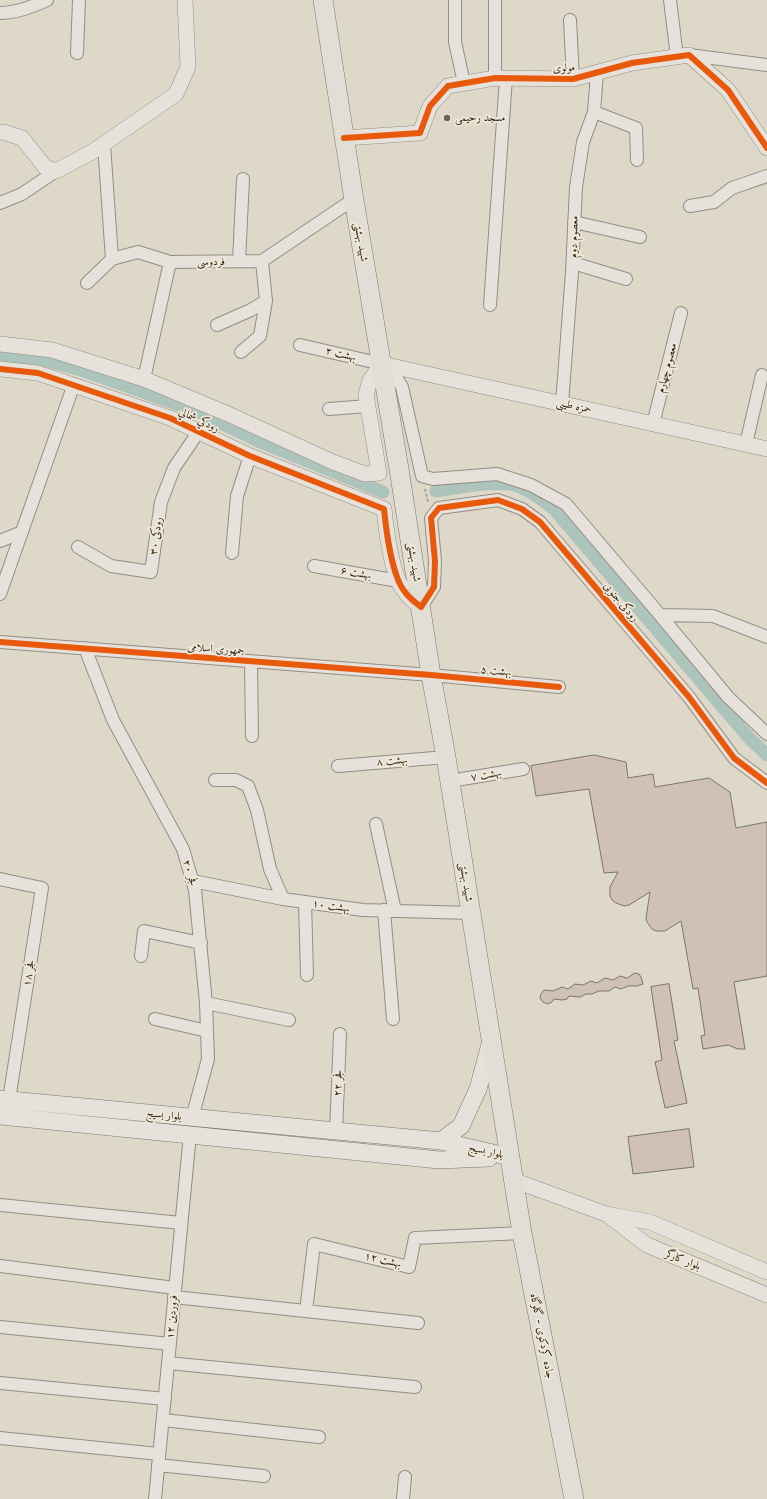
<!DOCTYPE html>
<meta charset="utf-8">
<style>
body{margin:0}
canvas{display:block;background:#ded8c9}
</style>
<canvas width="767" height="1499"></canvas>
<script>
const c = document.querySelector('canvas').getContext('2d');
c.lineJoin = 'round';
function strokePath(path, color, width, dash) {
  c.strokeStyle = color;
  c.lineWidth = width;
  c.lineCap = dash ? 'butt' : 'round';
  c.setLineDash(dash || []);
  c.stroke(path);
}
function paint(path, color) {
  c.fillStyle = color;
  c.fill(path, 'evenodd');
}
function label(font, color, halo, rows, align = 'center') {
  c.font = font + ' "Libre Caslon Text",Amiri,serif';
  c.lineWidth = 3.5;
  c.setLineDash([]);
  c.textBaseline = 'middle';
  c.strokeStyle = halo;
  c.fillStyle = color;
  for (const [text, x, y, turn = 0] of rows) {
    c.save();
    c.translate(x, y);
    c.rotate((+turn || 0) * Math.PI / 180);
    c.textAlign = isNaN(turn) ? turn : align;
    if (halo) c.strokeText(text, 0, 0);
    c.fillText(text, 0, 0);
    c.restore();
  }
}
const canal = new Path2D(`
 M0,356L48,361L81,370L193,410L263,443L383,492
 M436,491C457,488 494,480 514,485C529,489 542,500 554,509L749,738L767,755`);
const building = new Path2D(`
 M594,755L626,762L628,778L653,774L655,787L709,778L730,792L736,828L767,822V976L734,982L745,1049H738L728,1045L703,1049L701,1036L705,1035L698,988L693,989L681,921L665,931H656L652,929L647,922L646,918L650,892L629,905L624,906L616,903L612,900L610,896V887L618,872L604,873L589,789L536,796L531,766Z
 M635,973L639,974L641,977L643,984L637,986H628L621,989L615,987L609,991H599L592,994H586L580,997L569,996L567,999L562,1000L554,999L552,1002L547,1004L543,1002L540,998L541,994L544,990L553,991L562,987L568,989L575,984L583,985L591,981L597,983L605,978L613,980L620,976L627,978Z
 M669,984L678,1040L674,1041L687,1103L665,1108L655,1062L662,1060L651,987Z
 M689,1129L694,1167L633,1174L628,1137Z`);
const path = new Path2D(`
 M425,489L428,502`);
const minor = new Path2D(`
 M455,0V42L464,83
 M495,0V78
 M670,0L677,57
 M0,13C16,13 32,7 47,0
 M570,20L573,79
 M77,53L79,0
 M689,55L767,65
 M594,112L636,128L637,160
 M104,144L112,259
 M0,203L22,194L56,171
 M690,206L714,202L732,188L767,176
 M574,222L640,237
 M239,261L243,179
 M573,263L626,279
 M87,283L112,259L138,252L170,262
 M490,305L506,78
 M217,325L251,310L266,301L262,261
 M300,345L382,364L396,377L402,387L422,476L433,479L497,474L531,485L566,504L660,615L728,697L767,734
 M241,352L260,336L266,301
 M144,379L170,262L262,261L354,199
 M562,404L572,272L576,187L583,142L594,112L597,73
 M329,409L368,406
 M653,424L681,313
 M746,444L762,375
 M0,541L22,532
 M78,547L111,566L151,572L161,502L174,468L199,431
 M232,553L237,496L250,456
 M314,566L398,581
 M0,594L74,384
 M421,607L434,587L435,561L431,518L439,508L498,500L522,509L540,522L689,697L734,758L767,783
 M660,615L713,616L767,637
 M0,642L431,675L559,687
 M85,648L113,720L183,849L195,890L206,1003L208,1059L192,1118
 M251,661L252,736
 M338,766L446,757
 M215,780H236L248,786L257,810L270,869L283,899
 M450,781L523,769
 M376,824L395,911
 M0,879L42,888L9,1100
 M193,881L283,899L363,910L471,913
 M305,902L307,975
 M384,910L393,1019
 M141,956L144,931L201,943
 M206,1003L289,1020
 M155,1019L207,1031
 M336,1132L340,1034
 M0,1205L181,1223
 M0,1266L175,1288
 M174,1297L418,1323
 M306,1311L314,1244L409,1267L415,1238L522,1233
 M0,1327L170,1344
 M168,1363L415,1387
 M0,1383L165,1399
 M163,1420L319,1437
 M0,1438L159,1454
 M158,1465L264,1476
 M155,1499L190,1134
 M403,1499L405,1477`);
const tertiary = new Path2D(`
 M0,132H3L22,138L45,167L56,171L92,152L176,94L188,67L185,0
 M344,138L420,133L430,106L448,86L495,78L573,79L632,63L689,55L728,90L767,148
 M0,344L52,350L144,379L228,414L333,462L365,474L379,473L366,395L370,380L382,364L767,449
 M0,369L38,373L170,418L250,456L384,509C386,529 392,577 405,592C409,598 415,602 421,607
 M513,1180L606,1214L650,1222L767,1272
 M609,1216L647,1245L767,1295`);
const secondary = new Path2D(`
 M0,1099L441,1141L510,1157
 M0,1116L439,1160L489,1158
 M441,1141L461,1126L478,1089L491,1041`);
const primary = new Path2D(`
 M323,0L354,200L399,469L431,675L446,757L522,1233L574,1499`);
const cycleway = new Path2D(`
 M344,138L420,133L430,106L448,86L495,78L573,79L632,63L689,55L728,90L767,148
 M0,369L38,373L170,418L250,456L384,509C386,529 392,577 405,592C409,598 415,602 421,607L434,587L435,561L431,518L439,508L498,500L522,509L540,522L689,697L734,758L767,783
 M0,642L431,675L559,687`);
const markers = [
 [447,118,4,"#6e6057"]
];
const streetNames = [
 ["مولوی",564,68,-3],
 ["معصوم دوم",574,237,-88],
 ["شهید بهشتی",361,242,80],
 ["فردوسی",211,262],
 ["بهشت ۲",341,354,13],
 ["معصوم چهارم",667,368,-75],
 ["حمزه طیبی",574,406,12],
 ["رودکي شمالي",199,420,25],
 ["رودکی ۳۰",156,536,-82],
 ["شهید بهشتی",414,562,81],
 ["بهشت ۶",356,573,10],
 ["رودکی جنوبی",621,602,50],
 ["جمهوری اسلامی",216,649,4],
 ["بهشت ۵",496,671,5],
 ["بهشت ۸",392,761,-5],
 ["بهشت ۷",486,775,-10],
 ["فجر ۲۰",190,873,73],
 ["شهید بهشتی",466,882,81],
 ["بهشت ۱۰",331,906,8],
 ["فجر ۱۸",29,973,-81],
 ["فجر ۲۲",338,1083,-88],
 ["بلوار بسیج",164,1115,6],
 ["بلوار بسیج",486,1151,13],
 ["بهشت ۱۲",383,1260,13],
 ["بلوار کارگر",683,1260,22],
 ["۱۲ فروردین",172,1317,-85],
 ["جاده کردکوی - گلوگاه",542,1336,79]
];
const poiNames = [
 ["مسجد رحیمی",455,118]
];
strokePath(canal, '#acc4bb', 13);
paint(building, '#cfc1b8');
strokePath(building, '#7b756d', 1);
strokePath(minor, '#938d84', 14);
strokePath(tertiary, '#938d84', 16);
strokePath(secondary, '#7b756d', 18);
strokePath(primary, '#7b756d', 20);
strokePath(path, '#a5a19b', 2, [3, 2]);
strokePath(minor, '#e6e2db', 12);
strokePath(tertiary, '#e6e2db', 15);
strokePath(secondary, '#e6e2db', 17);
strokePath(primary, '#e1ded5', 19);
strokePath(cycleway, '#e8590c', 6);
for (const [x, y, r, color] of markers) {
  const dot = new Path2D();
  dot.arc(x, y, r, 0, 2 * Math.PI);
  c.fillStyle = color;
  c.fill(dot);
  strokePath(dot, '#efe8d6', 1.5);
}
label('11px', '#31201a', '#efe8d6', streetNames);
label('11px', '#31201a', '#efe8d6', poiNames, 'left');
</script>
